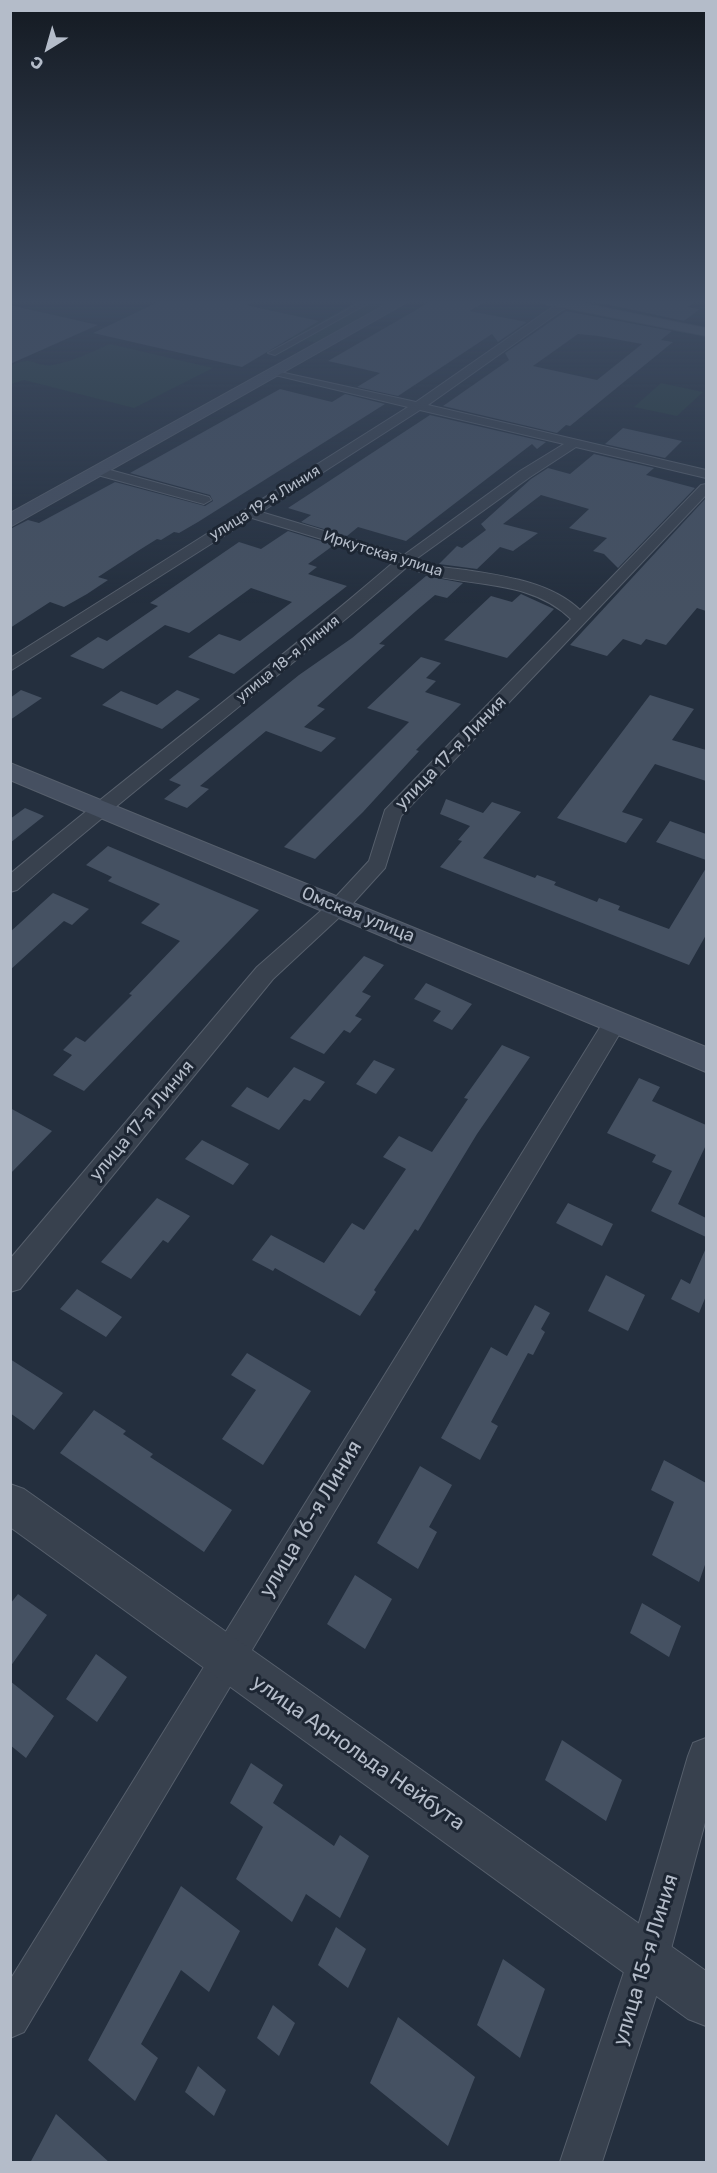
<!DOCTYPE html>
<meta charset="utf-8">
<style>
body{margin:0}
#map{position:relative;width:717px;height:2173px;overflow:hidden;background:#242f3e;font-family:Rubik,sans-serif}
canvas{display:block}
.frame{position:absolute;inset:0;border:12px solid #b4bcc9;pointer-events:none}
.north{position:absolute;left:18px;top:18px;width:60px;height:60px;-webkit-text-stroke:4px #1d2633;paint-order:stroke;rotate:217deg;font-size:16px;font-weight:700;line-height:24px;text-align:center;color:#b4bcc9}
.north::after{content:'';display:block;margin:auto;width:21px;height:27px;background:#b4bcc9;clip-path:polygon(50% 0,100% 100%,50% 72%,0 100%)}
</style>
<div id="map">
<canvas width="717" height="2173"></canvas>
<div class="frame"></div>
<div class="north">С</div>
</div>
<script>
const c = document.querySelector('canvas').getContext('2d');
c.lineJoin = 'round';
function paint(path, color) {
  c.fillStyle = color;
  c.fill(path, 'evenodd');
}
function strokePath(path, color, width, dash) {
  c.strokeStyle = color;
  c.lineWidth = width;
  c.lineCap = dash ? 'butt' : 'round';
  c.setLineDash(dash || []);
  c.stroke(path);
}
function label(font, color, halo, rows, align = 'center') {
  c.font = font + ' Rubik,sans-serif';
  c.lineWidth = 6;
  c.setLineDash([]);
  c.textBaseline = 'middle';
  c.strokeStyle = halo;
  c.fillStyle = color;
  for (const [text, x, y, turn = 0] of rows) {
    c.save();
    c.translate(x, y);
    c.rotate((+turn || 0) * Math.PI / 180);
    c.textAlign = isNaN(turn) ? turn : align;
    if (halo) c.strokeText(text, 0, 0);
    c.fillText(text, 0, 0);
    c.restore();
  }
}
const green = new Path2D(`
 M360,300H395L317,343L305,340L279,354L269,352L292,339L280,336L310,320L319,322Z
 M110,344L213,368L134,408L24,380L11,384V365C36,355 33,367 52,365C72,362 91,352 110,344Z
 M661,383L703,392L677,416L634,407Z`);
const building = new Path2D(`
 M162,300H257L246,305L319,321L242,367L93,333Z
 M433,300H488L470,311L527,322L498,342L492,334L398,396L357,387L380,373L328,361Z
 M586,300H697L688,307L700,309L684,321Z
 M10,305L98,325L10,364Z
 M566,311L672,331L661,340L673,342L570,426L566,425L557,433L443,406L509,360L505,353ZM578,334L598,336L642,344L597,380L533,366Z
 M280,389L332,402L345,394L385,404L198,522L179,533L174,532L161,540L157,539L141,549L98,577L108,580L87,594L64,607L50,602L10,628V529L28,520L39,523L115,482L205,506L213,501L210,495L130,473Z
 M430,415L546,442L537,449L532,444L406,541L358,527L347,536L301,522L311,515L288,508Z
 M623,428L682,441L665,458L605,444Z
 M594,454L654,468L646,475L695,488L618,568L604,554L593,551L607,538L569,528L589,509L541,495L503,524L538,533L513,551L500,547L477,569L439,564L457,546L462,548L486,530L481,524L531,479L548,468L570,474Z
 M706,498V611L697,608L666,645L646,639L641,645L623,639L607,656L570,645Z
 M288,531L334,545L308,564L317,567L308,574L347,586L234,674L188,657L219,634L240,641L292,602L251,588L189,633L165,625L103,669L70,656L98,637L107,641L158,606L150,603L239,542L261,549Z
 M426,576L463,583L447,598L435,595L416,611L379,644L385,645L317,706L325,709L304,727L336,738L321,752L266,731L200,786L209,789L187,808L164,799L181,785L169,780L299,675L352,638Z
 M521,594L554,609L507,658L444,640L491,596L512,602Z
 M421,657L441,663L426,678L436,681L425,692L461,704L416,750L419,751L363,812L315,859L284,847L409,722L367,708Z
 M21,690L42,698L10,720V698Z
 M177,690L200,699L162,729L102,705L121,691L157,705Z
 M650,695L694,709L672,740L706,750V781L655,764L622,812L643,819L626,843L557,818Z
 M446,799L483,813L492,802L521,812L483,858L535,878L537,875L556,882L554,885L597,902L599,898L620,906L618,910L669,929L706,868V935L689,965L440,867L462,841L458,840L470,826L440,814Z
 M25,808L44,816L10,843V819Z
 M670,821L706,834V860L656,842Z
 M108,846L259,910L84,1091L53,1075L72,1055L63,1050L76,1037L85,1042L132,995L129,994L180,941L141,923L160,904L108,881L112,877L86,865Z
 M53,893L89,909L72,925L64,921L10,970V932Z
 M364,956L384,965L362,992L371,996L355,1016L362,1019L350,1033L344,1030L324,1054L290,1038Z
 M426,983L472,1004L452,1030L433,1021L441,1011L414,999Z
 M502,1045L530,1057L477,1134L418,1231L415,1229L374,1290L376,1292L360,1316L275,1268L273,1271L252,1260L271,1235L324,1263L352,1223L364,1230L406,1169L383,1157L399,1136L432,1152L468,1099L464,1098Z
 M374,1060L395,1069L376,1094L356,1084Z
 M294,1067L325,1082L310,1101L304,1099L279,1130L231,1106L247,1087L268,1098Z
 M639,1078L660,1087L652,1101L706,1125V1145L678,1204L706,1218V1237L651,1211L672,1171L652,1162L656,1155L607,1133Z
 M10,1108L52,1131L10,1174Z
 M202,1140L249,1164L233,1185L185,1159Z
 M157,1198L190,1216L168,1243L163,1240L131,1279L101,1262Z
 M568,1203L613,1224L602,1246L556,1223Z
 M706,1248V1296L699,1313L671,1299L681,1279L690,1284Z
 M606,1275L645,1295L628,1331L588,1311Z
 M77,1289L122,1317L106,1337L60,1309Z
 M535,1305L550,1313L541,1329L545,1332L533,1355L528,1353L491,1422L498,1426L480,1460L441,1438L491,1347L507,1356Z
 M247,1353L311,1391L263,1465L222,1439L256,1390L231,1375Z
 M10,1359L63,1393L34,1430L10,1413Z
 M94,1410L126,1431L123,1434L153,1454L150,1457L232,1510L204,1552L60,1453Z
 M664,1460L706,1483V1562L699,1582L652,1555L674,1502L651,1490Z
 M420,1466L452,1485L429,1527L437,1532L418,1569L377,1543Z
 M355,1575L392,1599L365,1649L327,1624Z
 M18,1594L47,1615L10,1667V1604Z
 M642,1603L681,1626L669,1657L630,1633Z
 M96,1654L127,1677L97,1722L66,1699Z
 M10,1681L54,1716L26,1758L10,1745Z
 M562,1740L622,1780L606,1821L545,1780Z
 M251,1763L283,1785L273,1803L334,1846L340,1835L369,1856L340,1918L306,1894L292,1922L236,1879L263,1827L230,1803Z
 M181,1886L240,1931L209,1992L181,1970L141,2044L158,2058L135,2101L88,2060Z
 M336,1927L366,1949L348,1988L318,1965Z
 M503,1959L545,1989L520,2058L477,2025Z
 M273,2005L295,2023L279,2056L257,2038Z
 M398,2017L475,2077L448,2146L370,2083Z
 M198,2066L226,2090L214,2116L185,2092Z
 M56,2114L110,2163H30Z`);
const pedestrian = new Path2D(`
 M365,300H374L275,355L268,353Z`);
const minor = new Path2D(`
 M570,300H584L562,310L428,405L706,470V478L576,447L530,477L416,559C432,567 449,568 466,570C504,576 551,582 580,610L701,485L706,484V495L401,816L385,868L345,912L273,979L20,1289L10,1292V1259L257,967L331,902L369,861L385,810L571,619C526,575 461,590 407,567C280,677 145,779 17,890L10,892V874C137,767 270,669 395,561L252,518L10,671V658L408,407L271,374V370L416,402L554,306ZM420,410L564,444L520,471L404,555L261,512Z
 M99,467L209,497L211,500L204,504L94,474V468Z
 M615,1013L623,1016L626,1022L623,1028L24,2032L10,2038V1980L607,1016Z
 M706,1738V1819L668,1960L602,2162H560L628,1960L688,1756L693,1743Z`);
const tertiary = new Path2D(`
 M10,1484L24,1489L706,1971V2026L688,2019L10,1527Z`);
const secondary = new Path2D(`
 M394,300H411L10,527V513Z
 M10,763L706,1047V1072L10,780Z`);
const primary = new Path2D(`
 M538,300H566L706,328V336L545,304Z`);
const farStreetnames = [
 ["улица 19-я Линия",265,503,-32],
 ["Иркутская улица",383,554,17],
 ["улица 18-я Линия",288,659,-39]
];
const streetNames = [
 ["улица 17-я Линия",451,753,-46],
 ["Омская улица",358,915,22],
 ["улица 17-я Линия",142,1121,-50]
];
const nearStreetnames = [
 ["улица 16-я Линия",311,1519,-59],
 ["улица Арнольда Нейбута",358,1753,35],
 ["улица 15-я Линия",646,1960,-73]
];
paint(green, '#263c3f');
paint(building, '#455162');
strokePath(pedestrian, '#565f6c', 2);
strokePath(minor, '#565f6c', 2);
strokePath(tertiary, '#565f6c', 2);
strokePath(secondary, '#565f6c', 2);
strokePath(primary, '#414a57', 2);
paint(pedestrian, '#38414e');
paint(minor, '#38414e');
paint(tertiary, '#38414e');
paint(secondary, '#465061');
paint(primary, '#56606e');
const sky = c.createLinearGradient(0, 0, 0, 604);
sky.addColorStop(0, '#141a22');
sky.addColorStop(0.5, '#3f4d63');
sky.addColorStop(1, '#3f4d6300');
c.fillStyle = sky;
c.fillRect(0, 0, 717, 604);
label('15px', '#b4bcc9', '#1d2633', farStreetnames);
label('18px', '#b4bcc9', '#1d2633', streetNames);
label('21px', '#b4bcc9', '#1d2633', nearStreetnames);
</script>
